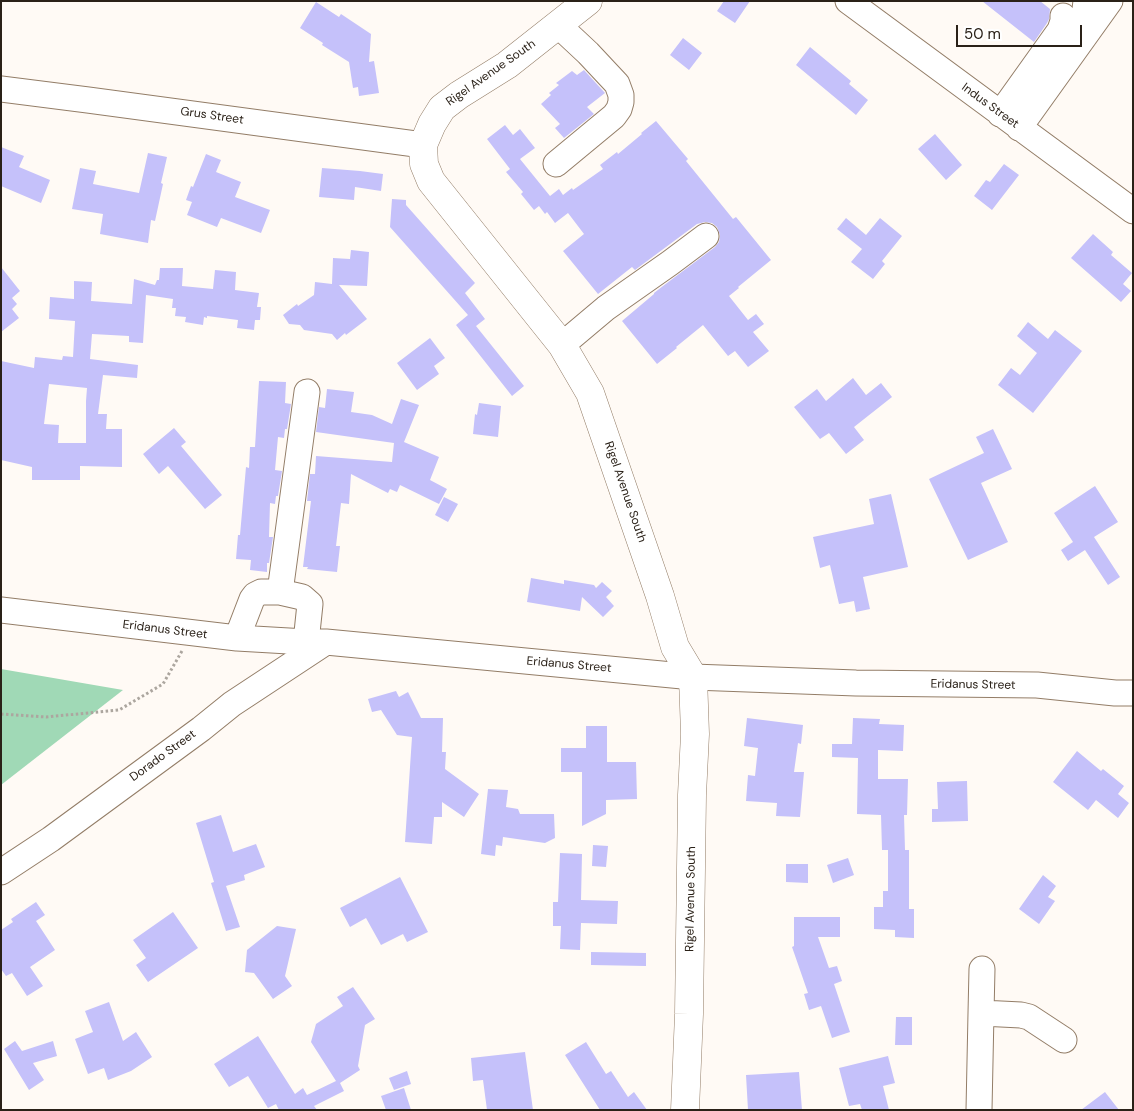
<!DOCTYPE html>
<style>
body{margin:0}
#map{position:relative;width:1134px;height:1111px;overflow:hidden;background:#fffaf5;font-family:"DM Sans",sans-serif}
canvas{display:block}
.frame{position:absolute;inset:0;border:2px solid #2a2118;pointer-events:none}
.scale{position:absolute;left:956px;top:25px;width:126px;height:22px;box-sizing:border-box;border:2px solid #2a2118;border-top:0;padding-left:6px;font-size:15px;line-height:18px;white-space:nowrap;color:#2a2118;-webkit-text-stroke:4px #fff;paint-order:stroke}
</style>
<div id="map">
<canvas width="1134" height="1111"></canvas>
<div class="frame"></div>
<div class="scale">50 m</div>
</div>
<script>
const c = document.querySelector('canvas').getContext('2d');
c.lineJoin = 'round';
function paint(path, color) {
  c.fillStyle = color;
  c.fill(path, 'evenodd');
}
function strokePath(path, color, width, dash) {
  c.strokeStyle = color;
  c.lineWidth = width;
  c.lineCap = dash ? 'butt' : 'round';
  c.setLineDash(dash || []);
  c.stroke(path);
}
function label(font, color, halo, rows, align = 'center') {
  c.font = font + ' "DM Sans",sans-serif';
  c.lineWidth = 4;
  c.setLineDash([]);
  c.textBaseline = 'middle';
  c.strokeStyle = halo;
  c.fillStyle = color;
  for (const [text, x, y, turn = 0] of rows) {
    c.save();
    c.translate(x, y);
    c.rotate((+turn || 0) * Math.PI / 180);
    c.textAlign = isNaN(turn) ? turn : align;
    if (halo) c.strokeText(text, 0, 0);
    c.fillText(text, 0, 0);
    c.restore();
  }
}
const green = new Path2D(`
 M1,669L123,690L1,785Z`);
const building = new Path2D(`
 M724,1H750L735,23L717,11Z
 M982,1H1040L1050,9L1049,19L1047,23L1034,42Z
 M316,2L339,17L341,14L371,34L369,62L374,61L379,93L359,96L358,87L353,88L349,62L322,45L323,43L300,28Z
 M683,38L702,53L689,70L670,55Z
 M810,47L851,81L849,84L868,100L856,115L796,65Z
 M584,70L605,93L587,107L594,114L564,138L555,128L560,124L541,104L551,95L549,93L559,85L556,83L572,71L577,75Z
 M656,121L688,159L686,161L733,219L736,217L771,260L738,287L739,288L729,296L748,320L756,314L764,324L753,332L769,351L748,367L735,351L728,356L703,325L676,347L677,348L657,364L622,321L654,294V293L663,286L715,247L719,242L720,235L717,227L712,223L705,222L697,224L635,270L632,267L598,294L563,251L584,234L568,213L555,223L547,212L545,214L539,206L534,210L521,194L523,192L506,172L510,169L487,139L505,125L513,135L520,129L535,148L520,159L550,196L559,189L563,195L572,188L573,190L603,169L600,165L617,152L618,154L642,134L641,133Z
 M935,134L962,165L946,180L918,149Z
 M1,147L24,156L19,167L50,180L41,203L1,186Z
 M148,153L167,157L161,183L163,184L155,221L151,220L148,243L100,234L103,214L72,209L80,168L96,171L93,184L139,193Z
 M206,154L221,160L216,172L241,182L235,197L270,210L261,233L221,218L217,227L187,215L192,202L186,200L191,186L193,187Z
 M1004,164L1019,175L992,210L974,196L986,180L990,182Z
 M322,168L360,171L383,174L381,191L355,187L354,200L319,197Z
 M392,199L406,200V205L475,283L465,293L485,319L476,326L524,386L512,396L456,325L468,315L390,227Z
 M846,218L866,235L880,218L902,236L882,261L885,264L873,279L851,262L862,249L837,229Z
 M1093,234L1113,252L1111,255L1132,273L1123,284L1131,291L1121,302L1071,258Z
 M351,250L369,252L367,286L339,285L367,319L346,335L345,333L337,340L332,334L304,330L300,325L289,324L283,315L297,304L298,306L314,295L315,282L332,284L333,258L350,259Z
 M1,267L20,291L12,298L17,304L12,309L19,318L1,332Z
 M160,268H183L182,286L213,289L215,270L236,272L235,290L259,293L257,307H261L260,320H255L254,330L237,328L238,320L207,316V318L204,317L203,325L185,322L186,317L175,316L176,308H172L173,299L146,295L143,343L129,342V336L92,334L90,359L138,365L137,378L103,375L98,414H107L106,429H122V467L80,466V480H32V467L1,460V361L34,368L35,357L62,360L63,356L73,357L75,321L49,319L50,297L74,299V281L92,282L91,301L132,304L134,279L155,285L157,280H159ZM49,384L87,388L86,401V443H58L59,425L44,424Z
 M1028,322L1048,339L1055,330L1082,351L1033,413L998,385L1011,368L1020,375L1037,353L1017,336Z
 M430,338L445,358L434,366L439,374L417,390L397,363Z
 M853,378L866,395L881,383L892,397L854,427L864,440L846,454L829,433L820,439L794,407L817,389L826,401Z
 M259,381L286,382L285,403L291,404L287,429H285L284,438L278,437L275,470L282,471L278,496H276L275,504L270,503L269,537H273L269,563H267V572L250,570L251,560L236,559L238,535H240L246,467L249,468L250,447H255Z
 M327,389L354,392L351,412L372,415L392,424L401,399L419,405L404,442L439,457L430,480L447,489L439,504L400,485L397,492L390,489L388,493L351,474L349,504L341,503L336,546H340L337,572L307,569L308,567H303L311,501H307L310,474H315L316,456L392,462L394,443L316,432L319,407L325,408Z
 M479,403L501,406L498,437L473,434L475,414L477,415Z
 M174,428L186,442L181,446L222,495L205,509L168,466L159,474L143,454Z
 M993,429L1012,469L981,483L1008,542L968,560L929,479L984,453L976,437Z
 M1095,486L1118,522L1094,537L1120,577L1108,585L1085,550L1068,561L1061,550L1073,542L1054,513Z
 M891,494L908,567L863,577L870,609L856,612L854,601L839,604L830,565L820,568L813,537L874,524L869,499Z
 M444,497L458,504L448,522L435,515Z
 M531,578L564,584V580L594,585L596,588L602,582L612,591L606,597L614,606L603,617L582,597L580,611L527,602Z
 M396,691L399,697L408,692L421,718H443L442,752H446L445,769L479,794L464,817L442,802V817H434L432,844L405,842L412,737L397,735L381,710L372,712L368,699Z
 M747,718L803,725L801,744L798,743L794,772H804L800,817L776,816L777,803L746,801L748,775L755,776L758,748L744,746Z
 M853,718L880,719L879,724L904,725L903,751L878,750V779H908L907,815H904L905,850H909V909H914V938L895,937V930L874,929V907H883V891H888V850H882L881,815L857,814L858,758L832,757V744H852Z
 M586,726H607V762H636L637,799L606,800V814L582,826V772H561V748H586Z
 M1077,751L1101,771L1103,769L1124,786L1118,794L1129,803L1118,818L1096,800L1088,810L1053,782Z
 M967,781L968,821L932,822V809H938L937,782Z
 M488,789L508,790L506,807L518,809L520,814H554L555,838L545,843L503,837L502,846L496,845L495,856L481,854Z
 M221,815L233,852L256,844L265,867L244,875L245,880L226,886L240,927L226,931L211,883L214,882L196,823Z
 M593,845L608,846L606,867L592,866Z
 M560,853L582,854L581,900L618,901L617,924L581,923L580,950L560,949L561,926H553V902H558Z
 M848,858L854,875L833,883L827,865Z
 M786,864H808V883L786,882Z
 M1043,875L1056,886L1048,897L1055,901L1039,924L1019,909Z
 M400,877L428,932L407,942L403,934L381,945L366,918L350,927L340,908Z
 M36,902L45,915L36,921L55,950L30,967L43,986L27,996L12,973L6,976L1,969V930L13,922L11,919Z
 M173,912L198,948L148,982L136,965L146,958L133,940Z
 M794,917H840V937H818L829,968L837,966L842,981L834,984L850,1032L832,1038L821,1006L809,1010L804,994L808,993L792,947L794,946Z
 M277,926L296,929L285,976L292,986L273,999L254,973L245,972L247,950Z
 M591,952L646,953V966L591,965Z
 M353,987L375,1019L365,1025L358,1066L360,1070L340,1083L344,1091L314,1106L317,1110H279L276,1104L268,1108L248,1076L229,1087L214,1064L258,1036L295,1094L303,1088L307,1095L336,1081L311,1042L316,1024L343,1006L337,997Z
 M109,1002L123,1041L136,1032L152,1057L131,1071L108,1080L104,1068L88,1074L75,1039L93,1032L85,1011Z
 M896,1017H912V1045H895Z
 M15,1041L22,1051L53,1041L57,1056L33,1063L44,1080L29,1090L4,1049Z
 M586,1042L606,1074L611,1071L628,1097L634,1092L647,1110H600L565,1055Z
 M525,1052L533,1110H487L483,1080L473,1081L471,1058Z
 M888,1056L895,1083L883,1086L889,1110H862L860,1104L849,1106L839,1068Z
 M407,1071L411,1084L394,1090L389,1078Z
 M799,1072L802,1110H748L746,1075Z
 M404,1088L411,1110H386L381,1096Z
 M1105,1092L1119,1110H1081Z`);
const path = new Path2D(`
 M1,714L46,717L119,710L163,684L182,651`);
const minor = new Path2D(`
 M848,1L1133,211
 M1071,36L1084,18L1086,1
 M1,89L88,100L423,145
 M1000,114L1060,30L1063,21V16
 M1019,128L1110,1
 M556,164L614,116L619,109L621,102V95L617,84L588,53L558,25
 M562,345L606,308L670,263L706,236
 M280,592L307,392
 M1,610L237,638L306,642H326L693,677L856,683L1037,685L1115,693H1133
 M237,638L252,599L255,595L261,592H280L302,597L310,604L306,642
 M1,872L51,839L201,729L232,704L326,642
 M981,1013L982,969
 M979,1110L981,1013L1021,1015L1029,1017L1064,1040`);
const major = new Path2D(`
 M588,1L507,65L459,95L442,108L432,124L423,145L424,164L431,181L562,345L590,393L660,596L675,647L693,677L695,734L692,795L689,1014L685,1110`);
const streetNames = [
 ["Rigel Avenue South",491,73,-35],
 ["Indus Street",990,106,36],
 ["Grus Street",212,116,8],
 ["Rigel Avenue South",625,492,71],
 ["Eridanus Street",165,630,7],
 ["Eridanus Street",569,665,5],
 ["Eridanus Street",973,685,1],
 ["Dorado Street",163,756,-36],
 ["Rigel Avenue South",691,899,-89]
];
paint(green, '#a0d9b6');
paint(building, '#c5c1fa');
strokePath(minor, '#937d67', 27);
strokePath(major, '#937d67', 29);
strokePath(path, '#aca69f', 3, [2.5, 2.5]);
strokePath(minor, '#fff', 25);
strokePath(major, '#fff', 28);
label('12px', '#2a2118', '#fff', streetNames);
</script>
